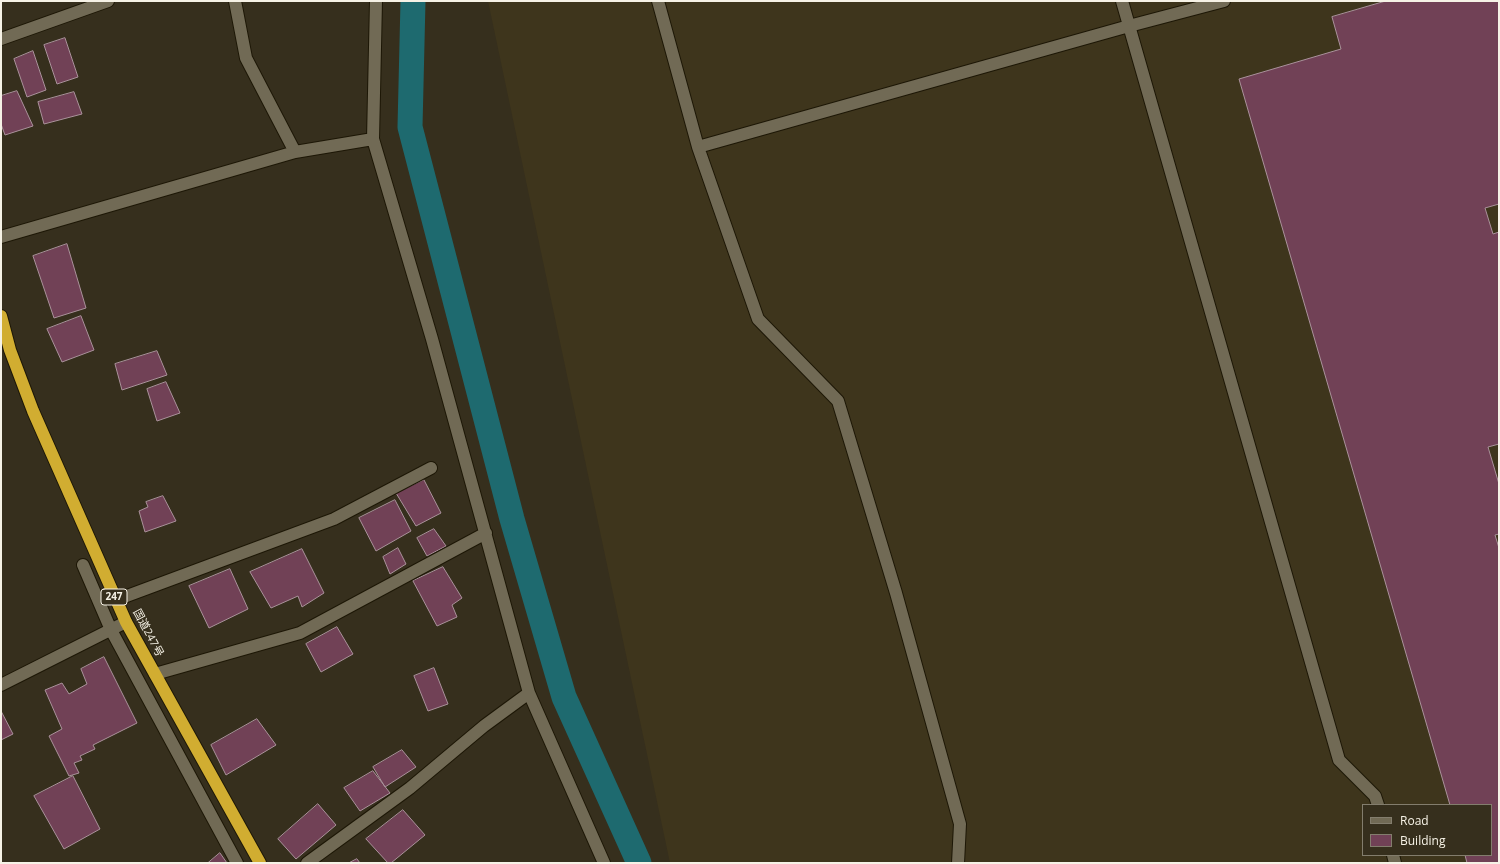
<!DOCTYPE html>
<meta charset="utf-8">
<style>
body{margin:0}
#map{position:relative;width:1500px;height:864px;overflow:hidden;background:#362f1d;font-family:"Open Sans",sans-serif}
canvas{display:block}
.frame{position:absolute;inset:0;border:2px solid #f6f2e6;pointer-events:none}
.legend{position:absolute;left:1362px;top:804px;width:130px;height:52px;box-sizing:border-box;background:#362f1d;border:1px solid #837d6d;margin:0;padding:5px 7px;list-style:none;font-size:12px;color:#f6f2e6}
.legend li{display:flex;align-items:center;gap:8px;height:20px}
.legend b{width:20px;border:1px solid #837d6d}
</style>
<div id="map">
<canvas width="1500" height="864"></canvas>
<div class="frame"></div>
<ul class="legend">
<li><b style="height:5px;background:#716a55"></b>Road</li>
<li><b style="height:11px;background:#714156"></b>Building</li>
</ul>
</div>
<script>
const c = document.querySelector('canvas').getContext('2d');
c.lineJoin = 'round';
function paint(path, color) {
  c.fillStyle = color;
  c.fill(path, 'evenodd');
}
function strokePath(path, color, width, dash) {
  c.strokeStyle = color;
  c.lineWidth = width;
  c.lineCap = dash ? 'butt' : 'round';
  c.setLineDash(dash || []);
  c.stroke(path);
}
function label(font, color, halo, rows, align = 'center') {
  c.font = font + ' "Open Sans","Noto Sans JP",sans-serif';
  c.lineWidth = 4;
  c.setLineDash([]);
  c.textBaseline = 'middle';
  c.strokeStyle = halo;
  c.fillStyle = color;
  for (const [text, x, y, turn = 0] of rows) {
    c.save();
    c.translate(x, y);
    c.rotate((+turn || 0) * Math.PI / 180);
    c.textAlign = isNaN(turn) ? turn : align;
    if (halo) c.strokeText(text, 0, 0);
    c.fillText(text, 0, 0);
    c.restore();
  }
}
const built = new Path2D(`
 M488,1H1499V863H670ZM1363,805H1491V855H1363Z`);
const canal = new Path2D(`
 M413,1L410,127L512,519L564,697L639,863`);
const building = new Path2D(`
 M1386,1H1498L1499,3V204L1485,208L1493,234L1499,232V444L1488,447L1499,484V534L1495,535L1499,548V863H1467L1465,855H1491V805H1450L1239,79L1341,49L1332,17Z
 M65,38L78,77L57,84L44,45Z
 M33,51L46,90L27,97L14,59Z
 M17,91L33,126L5,135L1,124V96Z
 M74,92L82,114L44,124L38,102Z
 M67,244L86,308L54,318L33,256Z
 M81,316L94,350L62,362L47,329Z
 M157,351L167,375L122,390L115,364Z
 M166,382L180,413L157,421L147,389Z
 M424,480L441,513L416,526L396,493Z
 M163,496L176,521L145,532L139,511L148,507L146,502Z
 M395,500L411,531L376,551L359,518Z
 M434,529L446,546L427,556L417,538Z
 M398,548L406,564L390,574L383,557Z
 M302,549L324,593L302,607L298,596L271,608L250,572Z
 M443,567L462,598L452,605L457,617L437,626L413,581Z
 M230,569L248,609L209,628L189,586Z
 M337,627L353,654L321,672L306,644Z
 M104,657L137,723L93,745L95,749L80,756L82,760L74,763L79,773L69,776L49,736L62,729L45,690L62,683L69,694L87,684L81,669Z
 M434,668L448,704L428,711L414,676Z
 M1,711L13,734L1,740Z
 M257,719L276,745L226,775L211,745Z
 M402,750L416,767L385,787L373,767Z
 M373,771L390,793L360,811L344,788Z
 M73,776L100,829L64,849L34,796Z
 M318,804L336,825L296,859L278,839Z
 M403,810L425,835L391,863H388L366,839Z
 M220,853L227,863H208Z
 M357,859L360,863H349Z`);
const minor = new Path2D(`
 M376,1L373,139L432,339L529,693L604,863
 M658,1L698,147L758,319L838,401L896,593L960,824L958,863
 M1122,1L1339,760L1375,796L1378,805
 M1,39L108,1
 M698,147L1129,26L1224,1
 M295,152L373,139
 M1,237L295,152L246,58L235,1
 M83,565L111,630L237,863
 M116,600L334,519L431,468
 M155,674L300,633L486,533
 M1,685L126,622
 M1393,855L1395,863
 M307,863L410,788L484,726L529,693`);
const highway = new Path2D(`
 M1,316L10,350L33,411L126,622L260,863`);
const shields = [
 [114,597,26]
];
const shieldNames = [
 ["247",114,597]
];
const streetNames = [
 ["国道247号",148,633,62]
];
paint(built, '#3e351c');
strokePath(canal, '#1e6a6f', 25);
paint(building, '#714156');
strokePath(building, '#aa929b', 1);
strokePath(minor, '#1d1706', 14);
strokePath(highway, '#1d1706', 14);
strokePath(minor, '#716a55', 12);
strokePath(highway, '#d1ad31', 12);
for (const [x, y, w] of shields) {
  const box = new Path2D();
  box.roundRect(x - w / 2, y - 8, w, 16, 3);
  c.fillStyle = '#362f1d';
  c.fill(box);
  strokePath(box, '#f6f2e6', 1);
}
label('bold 10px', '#f6f2e6', null, shieldNames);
label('11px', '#f6f2e6', '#362f1d', streetNames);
</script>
